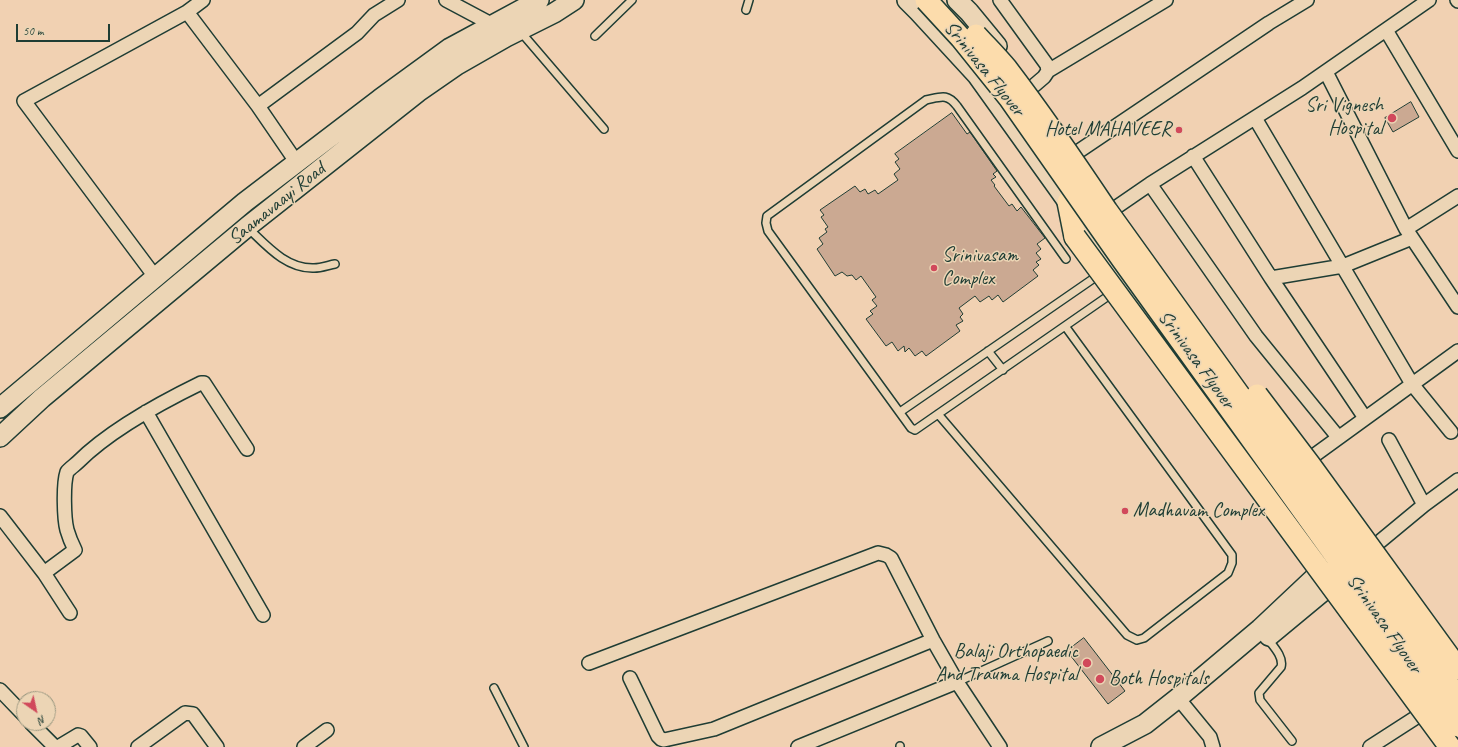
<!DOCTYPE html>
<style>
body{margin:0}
#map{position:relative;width:1458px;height:747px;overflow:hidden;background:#f1d1b2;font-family:Caveat,sans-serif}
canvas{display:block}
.north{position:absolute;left:16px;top:691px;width:40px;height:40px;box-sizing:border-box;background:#ecd5b5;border:1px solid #9a9881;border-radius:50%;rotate:146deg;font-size:11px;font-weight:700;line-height:16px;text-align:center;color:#1f3d34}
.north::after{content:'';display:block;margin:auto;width:14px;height:18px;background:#d1495b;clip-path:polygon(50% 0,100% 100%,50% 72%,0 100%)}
.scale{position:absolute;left:16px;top:24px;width:94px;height:18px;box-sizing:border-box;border:2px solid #1f3d34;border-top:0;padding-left:5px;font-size:12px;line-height:14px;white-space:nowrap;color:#1f3d34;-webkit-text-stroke:3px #ecd5b5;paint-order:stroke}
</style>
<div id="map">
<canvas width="1458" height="747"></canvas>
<div class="north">N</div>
<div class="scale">50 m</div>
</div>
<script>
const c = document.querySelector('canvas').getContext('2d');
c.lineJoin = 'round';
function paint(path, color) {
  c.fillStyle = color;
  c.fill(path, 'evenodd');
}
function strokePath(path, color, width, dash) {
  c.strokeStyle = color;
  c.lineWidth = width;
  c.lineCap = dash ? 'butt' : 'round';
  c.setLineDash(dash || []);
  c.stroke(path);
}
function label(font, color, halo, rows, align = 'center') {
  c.font = font + ' Caveat,sans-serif';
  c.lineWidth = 3;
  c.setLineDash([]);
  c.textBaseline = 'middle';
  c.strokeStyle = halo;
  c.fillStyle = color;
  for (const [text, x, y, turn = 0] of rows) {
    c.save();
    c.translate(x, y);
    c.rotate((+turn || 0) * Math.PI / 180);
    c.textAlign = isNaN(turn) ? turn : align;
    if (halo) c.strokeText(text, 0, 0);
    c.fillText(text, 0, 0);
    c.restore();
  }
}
const building = new Path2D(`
 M1411,102L1419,117L1393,132L1385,118Z
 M952,113L967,134L970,132L997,171L993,174L996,177L991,180L995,185L994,186L1009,206L1012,204L1017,211L1021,207L1045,238L1037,244L1041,249L1036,253L1041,259L1036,262L1039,265L1033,270L1038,276L1003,302L998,295L992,300L989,296L980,302L975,296L959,308L963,314L960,317L963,321L956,325L960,331L926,356L922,351L915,356L909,348L905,352L904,346L898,351L892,342L886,346L866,319L873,314L870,311L877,306L872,300L876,297L861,276L856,280L852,275L847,276L842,272L835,276L817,249L823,244L819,238L827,232L825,229L828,227L821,217L824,215L820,210L855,186L860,192L865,189L868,194L875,190L878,194L898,180L894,174L900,169L895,162L899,159L895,154Z
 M1084,638L1125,691L1108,704L1067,651Z`);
const lane = new Path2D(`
 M746,10L749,0
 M520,31L604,129
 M595,36L632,0
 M248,228C266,245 286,269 314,268C321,268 329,265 335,264
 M1066,259L957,106C947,93 941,97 926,100L767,216L766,223L768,231L911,428L915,430L1114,292
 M988,351L1003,370
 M900,412L1100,274
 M938,414L1127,635L1137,640L1144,638L1228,573L1232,563V555L1065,326
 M1267,638C1273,646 1284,657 1281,667L1259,693L1260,700L1292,741
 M957,682L1048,641
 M494,688L524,747
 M900,746V747`);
const street = new Path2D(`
 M446,0L493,25
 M1000,0L1047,65L1048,71L1044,77L1030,89
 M1457,0L1458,1
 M187,12L258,106L297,163
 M1386,30L1458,151
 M1048,71L1166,0
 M1326,72L1406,229L1458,307
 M258,106L357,33L374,15L398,0
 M1255,118L1412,384L1451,432
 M1079,151L1269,23L1307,0
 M1193,156L1271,278
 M1150,184L1256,336L1338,437
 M1118,206L1150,184L1302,88L1429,0
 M1406,229L1458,196
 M156,278L24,101L187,12L203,0
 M146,412L263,615
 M1365,418L1271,278L1343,266L1412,238
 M1389,440L1424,505
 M1301,465L1458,351
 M0,516L44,573L70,613
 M1366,553L1424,505L1458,480
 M44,573L75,550C72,544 69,537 67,530C64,519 63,484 67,472C69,469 75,465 78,462C110,430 160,403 201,383H204L247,449
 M589,663L878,553L886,555L891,558L933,640L957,682L1000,747
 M630,678L658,736L661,739L664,740L714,729L933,640
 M0,690L24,715
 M1178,698L1210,737L1213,747
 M31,723L54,746L58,747L78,735L81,736L90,747
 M138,747L185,713L193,714L217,747
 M304,747L327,730
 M798,747L957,682
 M1370,747L1429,709`);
const secondary = new Path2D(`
 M907,0L919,12L977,75L1113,265L1184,368L1269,480
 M957,0L969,12L997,46
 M0,408L245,202L380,99L450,48L539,0
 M0,437L42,398L247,227L418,92L457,65L506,37L554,13L574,0
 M1269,636L1339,578
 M1101,747L1145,724L1178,698L1260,629L1329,564`);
const primary = new Path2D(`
 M1068,202L1075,237`);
const primaryBridge = new Path2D(`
 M926,0L961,38L1010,99L1122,259L1458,726
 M976,35C986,46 997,57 1007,69C1042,115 1075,163 1107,211L1357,559L1458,698
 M1075,237L1450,747
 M1257,395L1310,465L1458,669`);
const markers = [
 [1392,118,5,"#d1495b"],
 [1179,130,4,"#d1495b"],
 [934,268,4,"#d1495b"],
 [1125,511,4,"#d1495b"],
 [1087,663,5,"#d1495b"],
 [1100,679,5,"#d1495b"]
];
const streetNames = [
 ["Srinivasa Flyover",984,69,51],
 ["Saamavaayi Road",277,204,-39],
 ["Srinivasa Flyover",1196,360,54],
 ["Srinivasa Flyover",1384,624,55]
];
const poiNames = [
 ["Sri Vignesh",1383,106],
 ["Hospital",1383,129],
 ["Hotel MAHAVEER",1171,130],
 ["Srinivasam",942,256,"left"],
 ["Complex",942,279,"left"],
 ["Madhavam Complex",1133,511,"left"],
 ["Balaji Orthopaedic",1078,652],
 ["And Trauma Hospital",1078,675],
 ["Both Hospitals",1109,679,"left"]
];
paint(building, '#cba992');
strokePath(building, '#1f3d34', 1);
strokePath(lane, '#1f3d34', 10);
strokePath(street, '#1f3d34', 16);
strokePath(secondary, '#1f3d34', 22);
strokePath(primary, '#1f3d34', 24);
strokePath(lane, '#ecd5b5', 7);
strokePath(street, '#ecd5b5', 13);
strokePath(secondary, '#ecd5b5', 19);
strokePath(primary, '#fcdcac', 21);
strokePath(primaryBridge, '#1f3d34', 24, []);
strokePath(primaryBridge, '#fcdcac', 21);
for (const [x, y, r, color] of markers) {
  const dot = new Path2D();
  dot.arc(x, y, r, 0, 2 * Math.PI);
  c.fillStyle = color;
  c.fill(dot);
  strokePath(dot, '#ecd5b5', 1.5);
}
label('20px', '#1f3d34', '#ecd5b5', streetNames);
label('20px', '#1f3d34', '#ecd5b5', poiNames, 'right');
</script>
